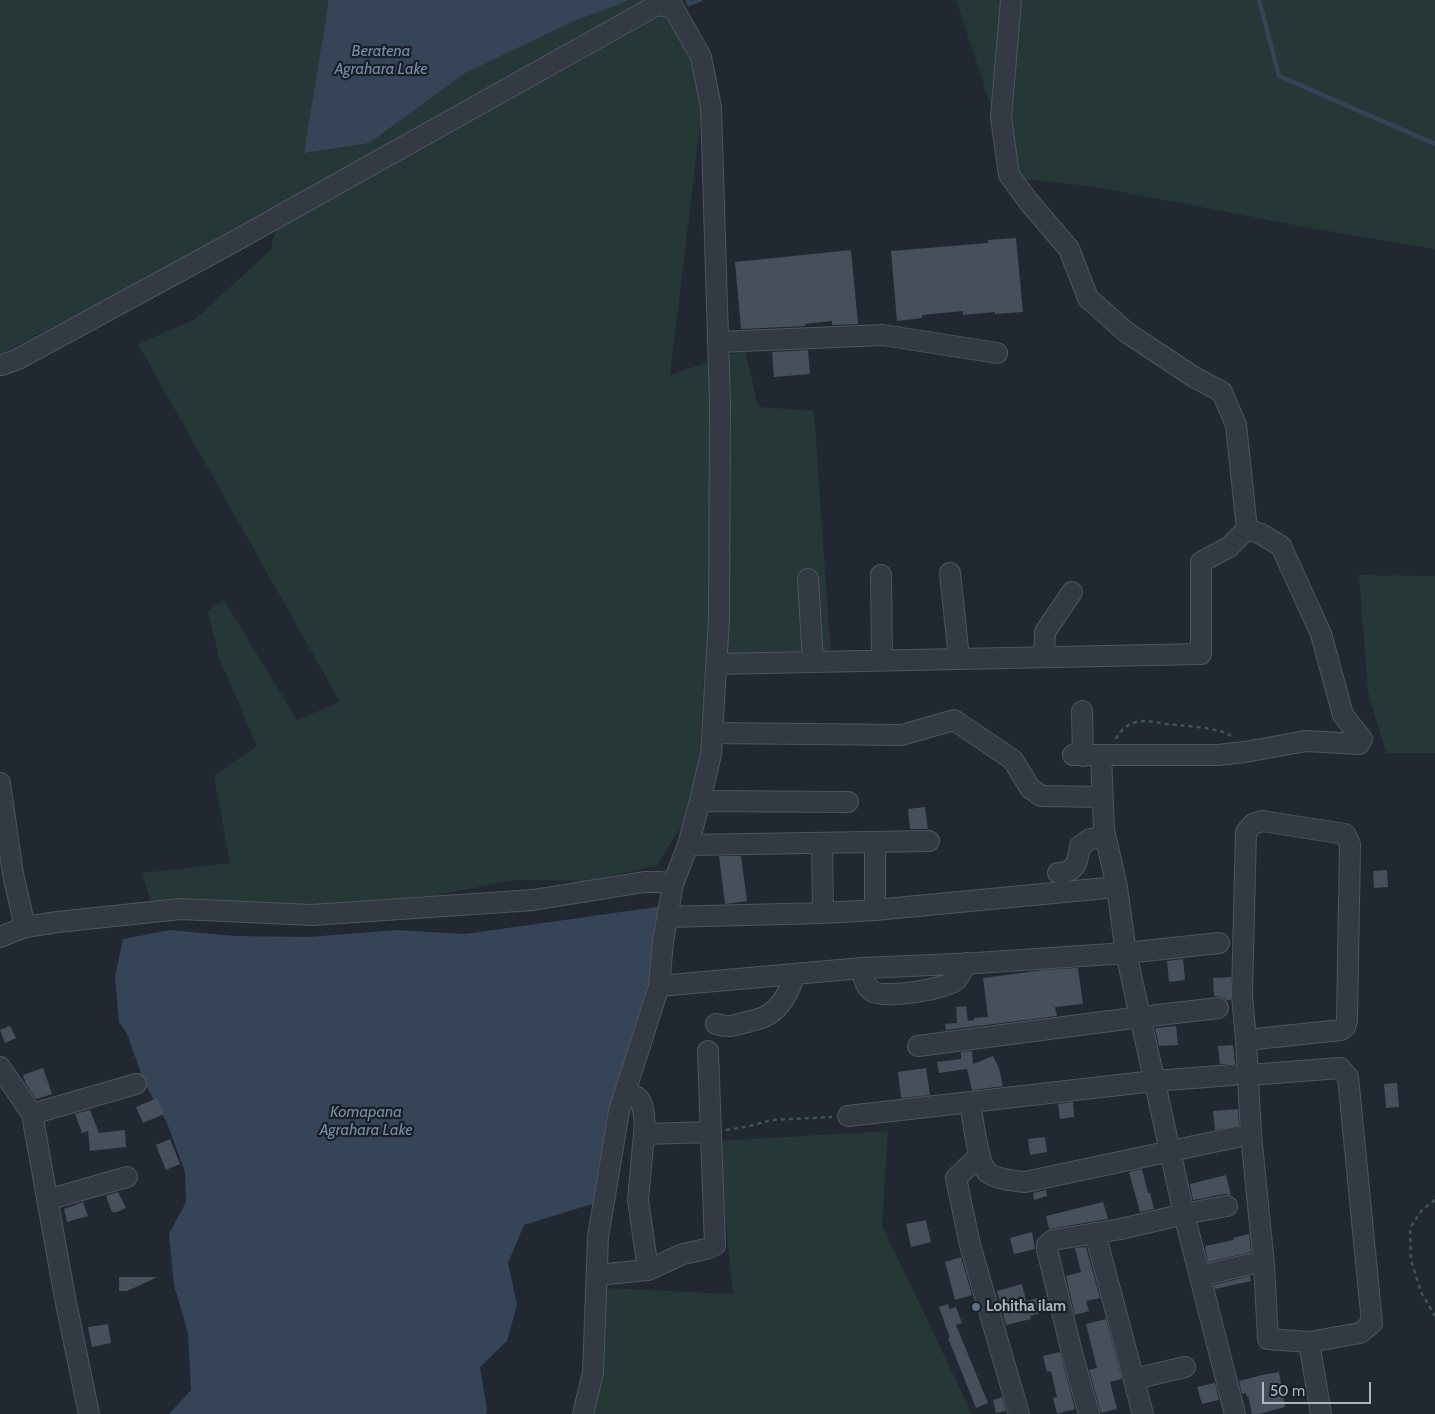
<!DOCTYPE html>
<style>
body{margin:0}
#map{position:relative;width:1435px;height:1414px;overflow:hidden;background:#212832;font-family:Cabin,sans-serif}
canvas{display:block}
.scale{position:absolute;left:1262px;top:1382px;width:109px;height:22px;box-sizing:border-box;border:2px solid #aeb5c0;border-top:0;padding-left:6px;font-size:15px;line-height:18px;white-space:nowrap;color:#aeb5c0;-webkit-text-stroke:4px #191f27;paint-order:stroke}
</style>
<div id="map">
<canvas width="1435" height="1414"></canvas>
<div class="scale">50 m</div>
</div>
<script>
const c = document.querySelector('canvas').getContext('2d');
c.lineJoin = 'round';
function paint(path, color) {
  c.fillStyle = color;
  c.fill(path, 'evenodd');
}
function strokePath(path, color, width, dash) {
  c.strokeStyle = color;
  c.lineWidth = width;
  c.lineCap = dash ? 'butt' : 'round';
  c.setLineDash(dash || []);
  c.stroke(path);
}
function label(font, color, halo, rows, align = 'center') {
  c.font = font + ' Cabin,sans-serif';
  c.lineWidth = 4.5;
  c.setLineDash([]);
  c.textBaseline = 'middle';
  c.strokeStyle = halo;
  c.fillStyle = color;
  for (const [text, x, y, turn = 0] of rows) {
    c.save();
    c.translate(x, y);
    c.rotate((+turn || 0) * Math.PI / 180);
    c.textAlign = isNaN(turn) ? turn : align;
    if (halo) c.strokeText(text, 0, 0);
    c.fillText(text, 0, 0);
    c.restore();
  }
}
const green = new Path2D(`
 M0,0H671L703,101L670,375L745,350L758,407L814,411L831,657L705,658L697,801L656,866L586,881L516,880L436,895L291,907L152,905L142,873L230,863L214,776L257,746L219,657L208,611L224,600L297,720L340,702L138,344L194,320L271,250L279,210L0,354Z
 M956,0H1435V249L1316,229L1096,187L1015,178Z
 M1359,575L1435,576V753H1386L1368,692Z
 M888,1131L882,1225L972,1414H590L604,1367L605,1288L733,1294L718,1141Z`);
const water = new Path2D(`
 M328,0H630L574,21L465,73L369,143L304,153L328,6Z
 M678,904L630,1112L608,1199L524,1225L508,1263L517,1305L507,1341L480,1367L487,1409L486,1414H169L191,1390L188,1333L174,1285L169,1234L186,1202L185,1172L167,1123L145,1084L127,1034L119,1022L115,976L123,939L170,930L235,936L309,937L396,930L465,934Z`);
const stream = new Path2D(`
 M688,0L689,4L700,0
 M1259,0L1279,76L1435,144`);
const building = new Path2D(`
 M1016,238L1023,312L995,314V312L963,315V311L922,315V318L897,321L891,251L988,243V240Z
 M851,250L858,324L832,325V321L805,324V326L741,329L735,262Z
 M808,350L810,374L774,377L772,352Z
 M925,807L928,829H910L908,809Z
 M719,856H741L747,901L725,904Z
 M1387,870L1388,887L1374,888L1373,871Z
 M1183,959L1185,980L1169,982L1167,961Z
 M1078,968L1083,1004L1055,1007L1057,1016L946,1030L945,1024L957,1023L956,1007L966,1006L968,1021L974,1020V1018L988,1017L983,978L1043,970Z
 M1231,977V1000H1227L1222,997L1214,996L1213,978Z
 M10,1026L16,1038L5,1043L0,1030Z
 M1176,1026L1178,1045L1159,1046L1155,1028Z
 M1233,1045L1235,1064H1220L1218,1046Z
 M972,1051L973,1064L993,1056L999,1068L1003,1086L972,1090L967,1069L939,1073L937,1062L961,1059V1052Z
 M43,1068L52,1094L36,1099L26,1084L23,1075Z
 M926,1068L930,1095L901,1098L898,1072Z
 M1397,1083L1399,1107L1386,1108L1384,1084Z
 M157,1098L164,1114L143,1123L136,1107Z
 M1073,1102L1074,1117L1060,1119L1058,1104Z
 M1238,1109L1239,1126L1215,1130L1213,1111Z
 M90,1110L99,1133L125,1130L126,1147L90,1151L88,1131L82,1133L75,1114Z
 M1045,1137L1047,1152L1030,1155L1028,1139Z
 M170,1139L180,1164L166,1170L156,1145Z
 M1142,1169L1148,1193H1150L1154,1209L1140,1212L1129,1172Z
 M1226,1175L1231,1195L1225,1194L1193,1200L1190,1184Z
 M1046,1190L1047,1196L1034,1200L1033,1193Z
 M118,1192L126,1208L117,1212H112L106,1196Z
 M83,1202L88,1216L67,1222L64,1209Z
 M1103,1202L1108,1219L1049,1229L1046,1216Z
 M926,1220L931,1242L911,1247L906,1224Z
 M1032,1232L1035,1249L1014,1254L1010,1238Z
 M1249,1234L1251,1252L1208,1262L1205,1246L1234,1240L1233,1238Z
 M1086,1247L1100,1298L1086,1301L1089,1311L1075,1315L1066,1276L1081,1272L1075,1248Z
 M961,1257L972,1295L955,1300L945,1262Z
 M1250,1276L1251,1281L1215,1289L1214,1285Z
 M119,1277H158L127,1291H119Z
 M1022,1284L1026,1301L1046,1296L1050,1311L1030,1316L1031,1319L1006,1325L997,1291Z
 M948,1304L950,1309L956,1307L962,1323L956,1325L988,1403L976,1408L948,1338H950L939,1307Z
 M1106,1319L1122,1379L1110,1382L1117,1409L1101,1413L1089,1370L1097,1368L1086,1324Z
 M108,1324L111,1343L92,1347L88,1327Z
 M1060,1352L1075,1409L1057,1414L1053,1398L1057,1397L1051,1371L1047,1372L1043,1356Z
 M1279,1372L1285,1407L1259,1414H1252L1248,1396H1246V1393L1242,1394L1239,1381L1262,1375Z
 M1215,1383L1219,1400L1202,1404L1197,1387Z
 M1002,1397L1006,1411L996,1413L993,1400Z`);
const path = new Path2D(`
 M1116,739C1121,728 1132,721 1144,721C1151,721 1159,723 1167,724C1183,726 1218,727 1231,736
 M726,1130L750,1126L771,1120L832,1117
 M1435,1200L1422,1210L1410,1228L1411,1260L1421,1292L1435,1316`);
const minor = new Path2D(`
 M1011,0L1001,117L1009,175L1029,202L1069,249L1088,298L1126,332L1194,377L1222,392L1236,425L1247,529L1261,534L1281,546L1321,634L1343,715L1362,739L1359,744L1306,741L1245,752L1218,755H1101
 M719,342L883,335L997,353
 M0,365H2L18,359L226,246L657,5L673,7L701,57L711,107L720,404L719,617L711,754L700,801L688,845
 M950,573L959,658
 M881,575L882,660
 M808,579L813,662
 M1044,656L1045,632L1072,592
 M716,664L1201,654V562L1229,547L1247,529
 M1082,711L1083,756
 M713,733L902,735L954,720L1013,760L1030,788L1041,796L1102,797
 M1073,755H1101L1104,830L1117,887L1126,953L1184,1214L1235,1414
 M0,783L13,874L25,927
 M700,801L848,802
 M929,841L688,845L673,884L663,942L659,986L862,968L977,963L1126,953L1219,943
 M822,843L823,913
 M1058,873C1076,873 1078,861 1080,846L1090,839L1105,837
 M875,910V842
 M667,917L823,913L875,910L1117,887
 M0,937L25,927L58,922L180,909L312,915L533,900L644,882H661L673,884
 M862,968C864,977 864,987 873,992C887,998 944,990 956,980C960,976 963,968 966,963
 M716,1024C731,1028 734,1025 747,1022C753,1020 761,1019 766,1016C781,1008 791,990 794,974
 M1246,1040L1341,1030L1345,1027L1347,1020L1350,844L1345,834L1262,821L1253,824L1246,832L1242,995L1246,1040L1251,1134L1264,1265L1268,1339L1309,1342
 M918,1046L1141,1017L1218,1008
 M0,1067L32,1114L65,1298L89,1414
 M1248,1076L1262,1074L1340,1068L1348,1077L1372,1323L1360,1333L1309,1342L1321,1414
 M624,1095C627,1096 634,1096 637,1097C645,1102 645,1126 644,1134
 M970,1102C973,1118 977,1161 987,1172C995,1179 1015,1181 1025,1182L1237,1137
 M32,1114L136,1084
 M848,1116L1154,1081L1232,1075
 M979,1156L956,1178L970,1245L1019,1414
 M47,1200L127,1177
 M1095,1233L1143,1414
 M648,1270L638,1200L644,1134L710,1132
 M597,1275L648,1270L683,1254L706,1249L715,1245L708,1051
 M1200,1276L1250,1264
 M1134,1379L1185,1367
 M583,1414L593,1373L598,1237L619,1111L659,986
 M1089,1414L1072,1353L1047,1249V1245L1053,1240L1121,1229L1184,1214L1227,1206`);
const markers = [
 [976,1307,5,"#5c6f8a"]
];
const poiNames = [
 ["Lohitha ilam",986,1307]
];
const waterNames = [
 ["Beratena",381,51],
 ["Agrahara Lake",381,69],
 ["Komapana",366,1112],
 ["Agrahara Lake",366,1130]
];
paint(green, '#263737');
paint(water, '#364458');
strokePath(stream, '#364458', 4.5);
paint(building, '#474f5c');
strokePath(minor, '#4e555e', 22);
strokePath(path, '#445355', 2.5, [4, 4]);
strokePath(minor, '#343a43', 20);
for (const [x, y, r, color] of markers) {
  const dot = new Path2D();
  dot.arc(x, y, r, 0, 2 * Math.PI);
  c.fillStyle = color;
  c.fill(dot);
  strokePath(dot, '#191f27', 2);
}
label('bold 15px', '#aeb5c0', '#191f27', poiNames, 'left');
label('italic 16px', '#798ca6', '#191f27', waterNames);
</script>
